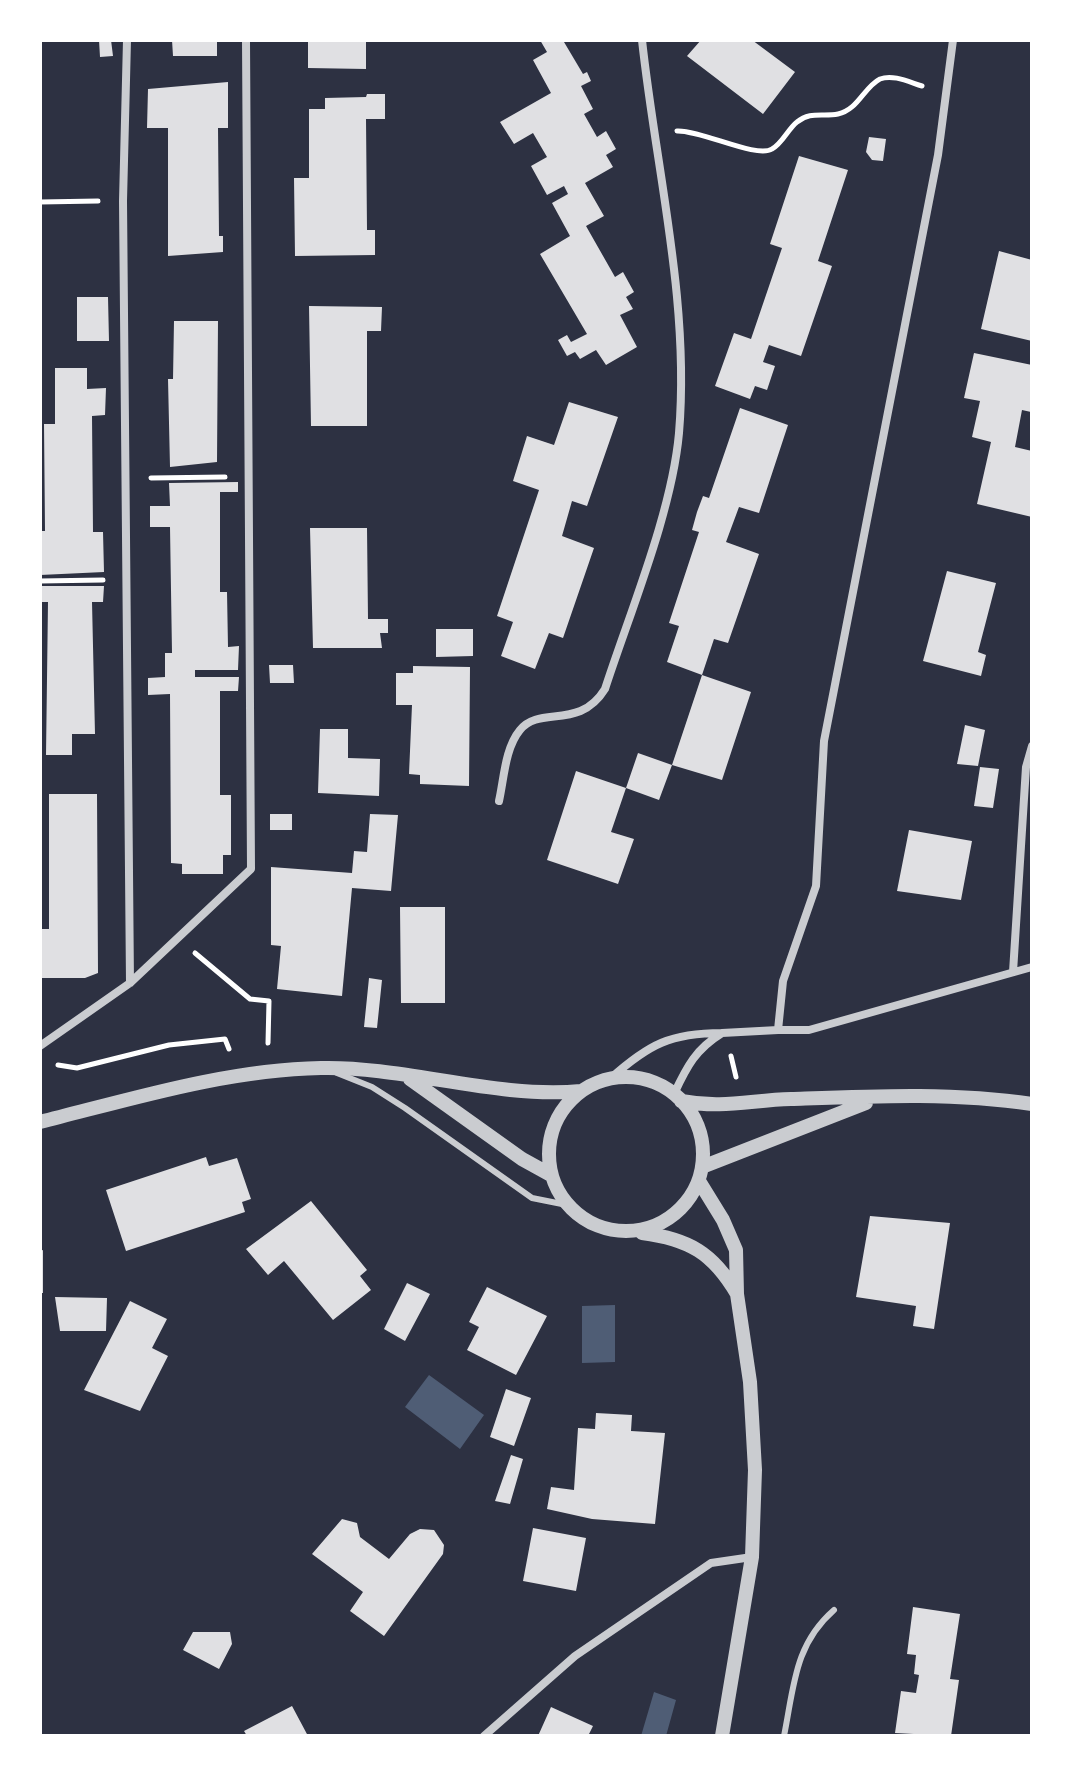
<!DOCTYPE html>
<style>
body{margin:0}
#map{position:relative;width:1072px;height:1776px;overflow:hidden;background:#2d3142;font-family:Ubuntu,sans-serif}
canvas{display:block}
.frame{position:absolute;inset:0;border:42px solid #fff;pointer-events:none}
</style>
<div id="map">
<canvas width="1072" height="1776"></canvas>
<div class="frame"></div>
</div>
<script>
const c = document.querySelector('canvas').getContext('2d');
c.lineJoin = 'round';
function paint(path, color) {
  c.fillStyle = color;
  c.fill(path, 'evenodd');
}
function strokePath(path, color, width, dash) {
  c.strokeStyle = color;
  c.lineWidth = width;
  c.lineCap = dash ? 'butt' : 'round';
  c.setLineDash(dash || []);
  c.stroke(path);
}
const water = new Path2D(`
 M615,1305V1362L582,1363V1306Z
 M429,1375L484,1415L460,1449L405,1407Z
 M654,1692L676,1700L666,1736H641Z`);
const building = new Path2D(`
 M99,40H111L113,56L100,57Z
 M172,40H217V56H173Z
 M308,40H366V69L308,68Z
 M540,40H567L564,42L583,74L587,72L591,81L581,86L593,109L584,114L597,137L606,131L616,149L606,155L613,167L585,183L604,216L586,226L615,277L623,272L634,292L626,297L633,309L620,315L637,347L606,365L596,350L580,359L575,352L567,356L558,340L567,335L571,342L587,334L540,254L570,236L552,203L568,194L564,186L547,195L531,166L547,157L533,133L514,144L500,122L551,93L533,60L547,52Z
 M701,40H752L795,72L763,114L687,56Z
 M228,82V128H218L219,236H223V252L168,256V128H147L148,89Z
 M367,94H385V119H366L367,230H375V255L295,256L294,178H309V109H325V98L366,97Z
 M869,137L886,139L883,161L872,160L866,152Z
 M799,156L848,170L818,261L832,266L801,356L769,345L763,362L775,366L767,390L755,386L750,399L715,386L734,333L751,339L782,248L770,244Z
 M999,251L1032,260V341L981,329Z
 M77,297H108L109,341H77Z
 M309,306L382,307L381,331H367V426H311Z
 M174,321H218L217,462L170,467L168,379H173Z
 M974,353L1032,365L1031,412L1022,410L1015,447L1032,451V517L977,504L991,442L972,437L980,401L964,398Z
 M55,368H87V389L106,388L105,415L92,416L93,532H103L104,572L40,575V531H45L44,424H55Z
 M569,402L618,417L587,506L572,501L562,536L594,548L563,638L549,633L535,669L501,656L513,622L497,616L539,490L513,481L527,436L554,445Z
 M740,408L788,425L759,513L739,507L726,542L759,554L728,643L714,639L702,675L667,662L679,626L669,623L699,532L692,530L697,512L703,496L709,498Z
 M238,482V492H220V592H227L228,647L239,646L238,670H195V677H239L238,691H220V795H231V855H223V874H182V864L171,863L170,694L148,695V678L165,677V653H172L170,527H150V506H170L169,483Z
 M310,528H367L368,619H388V633H380L382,648H313Z
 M947,571L996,583L978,652L986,655L981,676L923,661Z
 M40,586H104L103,602H92L95,734H72V755H46L48,602H40Z
 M436,629H473V656L436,657Z
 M269,665H293L294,683H270Z
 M413,666L470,667L469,786L420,784V775L409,774L412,705H396V673H413Z
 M702,675L751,692L722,780L672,765L659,800L626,788L638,753L672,765Z
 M965,725L985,730L978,766L957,764Z
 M320,729H348V758L380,759L379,796L318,793Z
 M980,767L999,769L993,808L974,806Z
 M576,771L626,788L611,832L634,839L618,884L547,860Z
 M49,794H97L98,973L85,978H40V929H49Z
 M270,814H292V830H270Z
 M370,814L398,815L391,891L352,888L342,996L277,989L281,946L271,945V867L352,873L354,851L367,852Z
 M909,830L972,841L961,900L897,891Z
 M400,907H445V1003H401Z
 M369,978L382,980L377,1028L364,1027Z
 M206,1157L209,1166L237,1158L251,1199L242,1202L245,1212L126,1251L106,1190Z
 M311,1201L367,1270L360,1276L371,1290L333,1320L284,1261L268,1275L246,1249Z
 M870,1216L950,1223L934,1329L913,1326L916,1306L856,1297Z
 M43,1250V1293H40V1251Z
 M407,1283L430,1294L405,1341L384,1329Z
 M487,1287L547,1316L516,1375L467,1350L479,1327L469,1322Z
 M55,1297L107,1298L106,1331H60Z
 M130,1301L167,1319L152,1348L168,1356L140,1411L84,1390Z
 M506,1389L531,1398L514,1446L490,1437Z
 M596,1413L632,1415L631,1431L665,1433L655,1524L592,1519L547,1509L551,1487L574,1490L578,1428L595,1429Z
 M511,1455L523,1459L510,1504L495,1501Z
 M342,1519L357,1523L360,1537L389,1559L410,1534L420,1529L434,1530L444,1545L443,1554L384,1636L350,1611L363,1592L312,1554Z
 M533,1528L586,1538L576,1591L523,1581Z
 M913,1607L960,1614L950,1679L959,1680L951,1736L895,1733L901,1691L916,1693L919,1675L914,1674L916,1655L907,1654Z
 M193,1632H230L232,1644L219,1669L183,1650Z
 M292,1706L308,1736H247L244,1731Z
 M551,1707L593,1726L588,1736H538Z`);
const path = new Path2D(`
 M677,131C701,130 757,159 772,149C782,144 788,129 797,122C810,111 823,117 838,114C858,110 864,87 880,79C893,74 909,82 922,86
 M40,202L98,201
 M151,478L225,477
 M40,581L103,580
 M195,953L250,999L269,1001L268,1043
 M731,1056L736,1077
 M58,1065L77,1068L169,1045L225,1039L229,1049`);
const service = new Path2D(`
 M337,1073L372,1087L405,1108L532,1198L567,1205
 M784,1736C794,1687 794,1645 834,1610`);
const minor = new Path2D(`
 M127,40L123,201L130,983
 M499,801C504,779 505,748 520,730C540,705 579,731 605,689C630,612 672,512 679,433C690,301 656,170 642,40
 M1013,972L1026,767L1032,746
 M778,1030H809L1032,967
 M722,1033L778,1030L783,981L816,886L824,741L938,155L953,40
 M40,1046L130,983L251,869L246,40
 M611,1078C649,1044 671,1033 722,1033C696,1049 687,1066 674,1094
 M484,1736L575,1656L711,1563L752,1557`);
const tertiary = new Path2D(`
 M549 1154a77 77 0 1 1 154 0a77 77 0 1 1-154 0Z
 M410,1079L522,1159L551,1175
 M681,1101C723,1109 751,1100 791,1099C872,1096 953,1092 1032,1104
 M40,1122C132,1099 225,1070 321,1068C405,1066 495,1099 581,1091
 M702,1167L866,1103
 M699,1181L723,1220L736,1250L737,1294L750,1382L755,1470L752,1557L722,1736
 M642,1233C689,1239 713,1253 737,1294`);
paint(water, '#4f5d75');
paint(building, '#e0e0e3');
strokePath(path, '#fff', 5);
strokePath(service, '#caccd0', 6);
strokePath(minor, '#caccd0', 8);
strokePath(tertiary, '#caccd0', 14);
</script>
